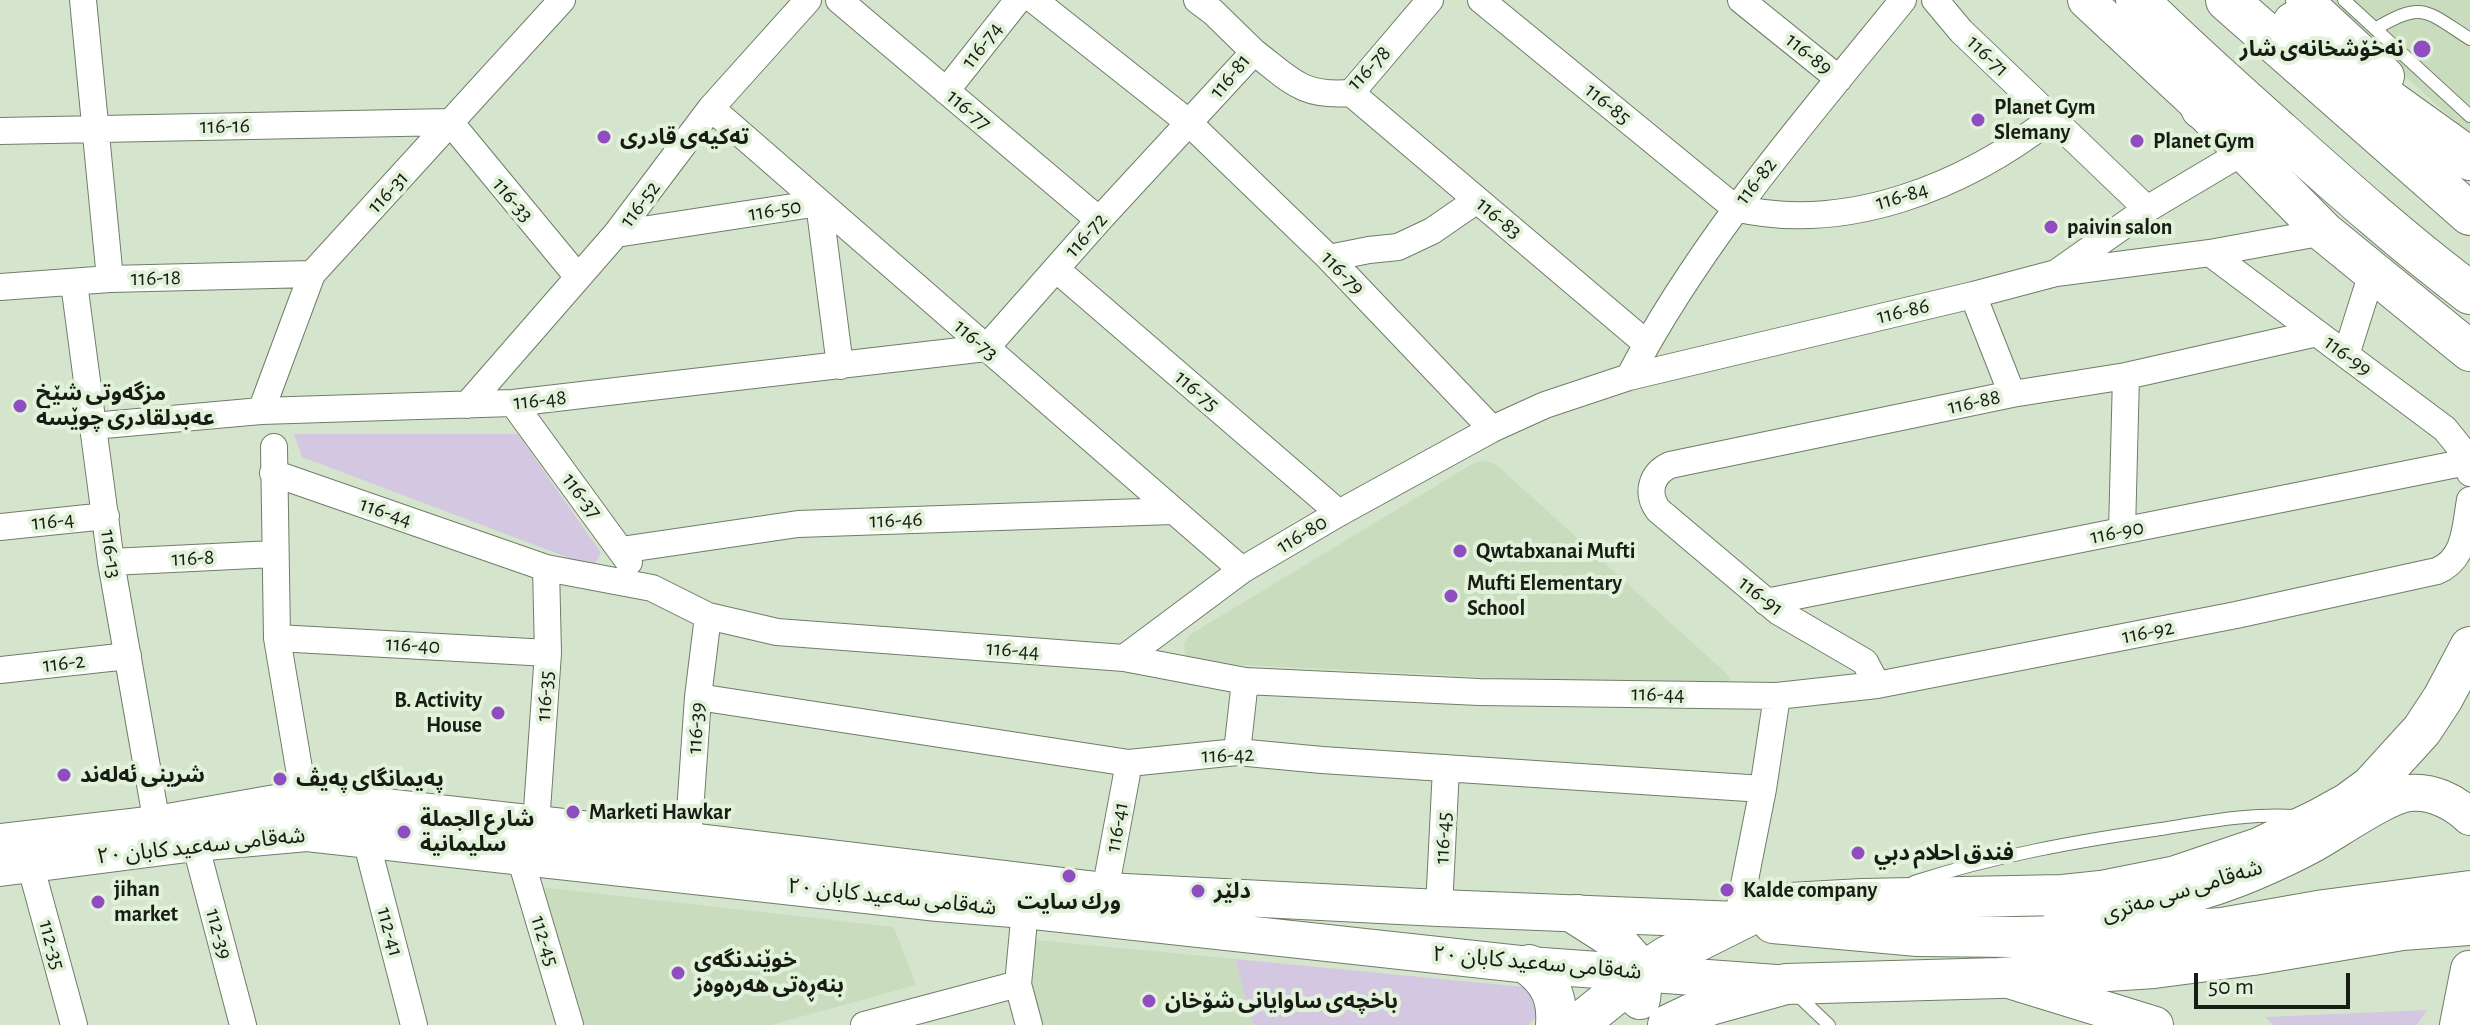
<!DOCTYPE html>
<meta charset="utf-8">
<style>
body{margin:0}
#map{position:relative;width:2470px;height:1025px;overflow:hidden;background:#d5e5cd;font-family:"Alegreya Sans",sans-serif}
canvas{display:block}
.scale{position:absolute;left:2194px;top:973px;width:156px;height:36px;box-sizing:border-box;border:4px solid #171c14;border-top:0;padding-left:10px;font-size:24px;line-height:28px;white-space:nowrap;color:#171c14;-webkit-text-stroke:6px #e2f2da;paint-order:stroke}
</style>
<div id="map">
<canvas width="2470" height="1025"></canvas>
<div class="scale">50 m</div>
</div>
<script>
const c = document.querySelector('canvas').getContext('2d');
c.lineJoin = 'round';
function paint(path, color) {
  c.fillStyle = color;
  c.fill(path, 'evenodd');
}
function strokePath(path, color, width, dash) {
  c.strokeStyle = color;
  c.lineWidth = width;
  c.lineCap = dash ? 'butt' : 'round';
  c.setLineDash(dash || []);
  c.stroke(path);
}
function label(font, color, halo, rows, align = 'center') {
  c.font = font + ' "Alegreya Sans","Noto Sans Arabic",sans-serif';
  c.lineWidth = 8;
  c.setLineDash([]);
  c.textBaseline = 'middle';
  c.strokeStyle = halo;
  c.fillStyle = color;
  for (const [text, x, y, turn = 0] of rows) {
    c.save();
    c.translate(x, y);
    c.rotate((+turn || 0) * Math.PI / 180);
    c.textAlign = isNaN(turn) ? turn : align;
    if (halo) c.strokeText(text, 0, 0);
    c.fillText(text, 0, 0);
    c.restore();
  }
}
const built = new Path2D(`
 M2322,0H2470V135L2418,88Z
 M1482,461L1491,462L1500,468L1727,674L1730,679L1728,686L1723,689L1204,663L1189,658L1185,653L1184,643L1191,634L1472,464Z
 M540,887L894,927L916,985L771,1025H584Z
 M1026,939L1235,959L1253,1025H1033Z`);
const green = new Path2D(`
 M294,434H518L601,553L593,567L302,457Z
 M1235,959L1524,987L1533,991L1537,1016L1528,1025H1253Z
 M2427,1010L2417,1025H2273L2265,1017Z`);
const service = new Path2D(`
 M2344,0L2470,116
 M2375,29C2423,0 2426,11 2470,39
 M1914,882C1994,856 2077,841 2161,829C2205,822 2251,813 2296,816
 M1794,992L1829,1025`);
const minor = new Path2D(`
 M83,0L110,279
 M839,0L1099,220
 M1034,0L1188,122L1329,258L1492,429
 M1481,0L1735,208C1847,234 1965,186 2052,118
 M1741,0L1839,79
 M1935,0L1961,31L2147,209
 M1254,52C1291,80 1301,97 1351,93L1430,0
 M946,91L1018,0
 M1351,93L1647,344
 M711,108L1242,570
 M0,131L450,122L578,277
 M616,234L819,203L840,366
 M2210,253L2445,429L2462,450L2470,473
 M1329,258L1369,250L1398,247L1432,231L1477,200
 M1056,269L1339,513
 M2059,271L2147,209L2243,152
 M74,283L111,562L157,824
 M0,287L110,279L312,274
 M1973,295L2012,394
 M2346,355L2372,273
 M1629,377C1702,238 1805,121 1903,0
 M513,403L629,562
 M467,405L616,234L711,108L808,0
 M261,411L312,274L562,0
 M93,426L261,411L513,403L986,348L1099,220L1254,52L1213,12L1197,0
 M274,447L277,638L304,798
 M273,473L546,568L652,588L708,616L777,632L1124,658L1245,681L1479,692L1777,696L1877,685L2236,615L2437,571C2466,559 2465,527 2470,500
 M0,527L106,516
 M2122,531L2126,376
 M621,550L798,524L1172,511
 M111,562L274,554
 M1766,602L2467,462
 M277,638L548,653
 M1124,658L1242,570L1339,513L1492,429L1545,405L1629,377L1973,295L2056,273L2210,253L2324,232
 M0,670L128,656
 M1877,685L1865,662L1779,612L1658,510C1646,493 1651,474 1670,465L2012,394L2126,376L2317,333
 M698,697L1129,763L1237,752L1322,760L1763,789
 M1237,752L1245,681
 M536,824L548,653L546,568
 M366,840L414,1025
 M688,841L698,697L708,616
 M195,843L243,1025
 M520,857L570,1025
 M30,864L74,1025
 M1105,891L1129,763
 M1439,908L1446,768
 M1025,910L1018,984L1029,1025
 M1737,920L1763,789L1777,696
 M864,1025L1018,984`);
const secondary = new Path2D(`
 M2086,0L2202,108
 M2304,0L2386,76
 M0,842L157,824L304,798L688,841L1105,891L1439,908L1737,920
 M0,868L195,843L307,833L938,903L1025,910L1529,965L1776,983
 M2058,927C2122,911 2191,899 2252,873C2273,864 2293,855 2313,844C2337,831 2385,796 2410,793C2432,791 2455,802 2470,817
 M2009,980L2155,1025
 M2458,1025L2469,969`);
const primary = new Path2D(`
 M2202,108L2324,232L2470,351
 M1577,915L1613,938L1643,972L1640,999
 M1773,923L1918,936L2015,937L2117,935L2222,928L2324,910L2470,891
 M1529,965C1550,981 1558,998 1556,1025
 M1577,1025L1643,972L1666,957L1772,904L1862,899L2063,895L2101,891L2176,876L2259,848L2319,819L2348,803L2371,786L2422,730L2443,698L2470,647
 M1668,1025L1710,1005L1786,984L1999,978L2154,968L2253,955L2402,930L2470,925`);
const trunk = new Path2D(`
 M2137,0C2184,47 2233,90 2282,134C2343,189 2404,243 2470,293
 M2227,0L2470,214
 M2294,23L2382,96L2470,159
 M2180,46L2202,108`);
const markers = [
 [2422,49,10,"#8f4dc1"],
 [1978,120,8,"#8f4dc1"],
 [604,137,8,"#8f4dc1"],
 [2137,141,8,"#8f4dc1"],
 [2051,227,8,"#8f4dc1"],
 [20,406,8,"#8f4dc1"],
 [1460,551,8,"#8f4dc1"],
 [1451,596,8,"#8f4dc1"],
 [498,713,8,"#8f4dc1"],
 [64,775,8,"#8f4dc1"],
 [280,779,8,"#8f4dc1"],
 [573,812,8,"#8f4dc1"],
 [404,832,8,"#8f4dc1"],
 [1858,853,8,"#8f4dc1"],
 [1069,876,8,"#8f4dc1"],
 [1727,890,8,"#8f4dc1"],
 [1198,891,8,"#8f4dc1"],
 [98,902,8,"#8f4dc1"],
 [678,973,8,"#8f4dc1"],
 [1149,1001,8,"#8f4dc1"]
];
const streetNames = [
 ["116-74",982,45,-52],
 ["116-89",1809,54,39],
 ["116-71",1988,56,44],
 ["116-78",1369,68,-46],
 ["116-81",1230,76,-50],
 ["116-85",1608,104,39],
 ["116-77",969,110,40],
 ["116-16",225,126,-1],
 ["116-82",1756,181,-52],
 ["116-31",388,192,-47],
 ["116-84",1902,196,-16],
 ["116-33",513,200,50],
 ["116-52",640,204,-53],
 ["116-50",775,210,-9],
 ["116-83",1499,218,40],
 ["116-72",1086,235,-48],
 ["116-79",1343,273,46],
 ["116-18",156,278,-1],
 ["116-86",1903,311,-13],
 ["116-73",976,340,41],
 ["116-99",2348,356,37],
 ["116-75",1197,391,41],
 ["116-48",540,400,-6],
 ["116-88",1974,402,-12],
 ["116-37",582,496,53],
 ["116-44",386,512,19],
 ["116-46",896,520,-2],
 ["116-4",53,521,-6],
 ["116-90",2117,532,-11],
 ["116-80",1302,534,-31],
 ["116-13",111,554,82],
 ["116-8",193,558,-3],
 ["116-91",1761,596,38],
 ["116-92",2148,632,-11],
 ["116-40",413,645,3],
 ["116-44",1013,650,4],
 ["116-2",64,663,-7],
 ["116-44",1658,694,1],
 ["116-35",545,696,-86],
 ["116-39",696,728,-86],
 ["116-42",1228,755,-2],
 ["116-41",1117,827,-80],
 ["116-45",1443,838,-87],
 ["شەقامی سەعید کابان ٢٠",201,846,-6],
 ["شەقامی سی مەتری",2182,891,-17],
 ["شەقامی سەعید کابان ٢٠",892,897,6],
 ["112-41",390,932,75],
 ["112-39",219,934,75],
 ["112-45",545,941,73],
 ["112-35",52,945,75],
 ["شەقامی سەعید کابان ٢٠",1537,963,5]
];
const poiNames = [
 ["نەخۆشخانەی شار",2404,49,"right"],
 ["Planet Gym",1994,107],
 ["Slemany",1994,132],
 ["تەکیەی قادری",620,137],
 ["Planet Gym",2153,141],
 ["paivin salon",2067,227],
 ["مزگەوتی شێخ",36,393],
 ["عەبدلقادری چوێسە",36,418],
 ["Qwtabxanai Mufti",1476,551],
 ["Mufti Elementary",1467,583],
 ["School",1467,608],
 ["B. Activity",482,700,"right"],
 ["House",482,725,"right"],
 ["شرینی ئەلەند",80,775],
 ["پەیمانگای پەیڤ",296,779],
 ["Marketi Hawkar",589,812],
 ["شارع الجملة",420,819],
 ["سليمانية",420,844],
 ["فندق احلام دبي",1874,853],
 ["jihan",114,889],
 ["market",114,914],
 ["Kalde company",1743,890],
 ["دلێر",1214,891],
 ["ورك سايت",1069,902,"center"],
 ["خوێندنگەی",694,960],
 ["بنەڕەتی هەرەوەز",694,985],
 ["باخچەی ساوایانی شۆخان",1165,1001]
];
paint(built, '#c9ddbe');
paint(green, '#d4c7e2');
strokePath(service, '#6f7d67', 14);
strokePath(minor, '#6f7d67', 28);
strokePath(secondary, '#6f7d67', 38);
strokePath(primary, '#6f7d67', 42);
strokePath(trunk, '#6f7d67', 44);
strokePath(service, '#fff', 12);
strokePath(minor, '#fff', 26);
strokePath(secondary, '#fff', 36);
strokePath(primary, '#fff', 40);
strokePath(trunk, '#fff', 42);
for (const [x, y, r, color] of markers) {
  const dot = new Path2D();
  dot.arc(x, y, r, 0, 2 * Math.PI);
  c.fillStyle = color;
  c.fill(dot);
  strokePath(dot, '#e2f2da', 3);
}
label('22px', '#171c14', '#e2f2da', streetNames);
label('bold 22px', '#171c14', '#e2f2da', poiNames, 'left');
</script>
